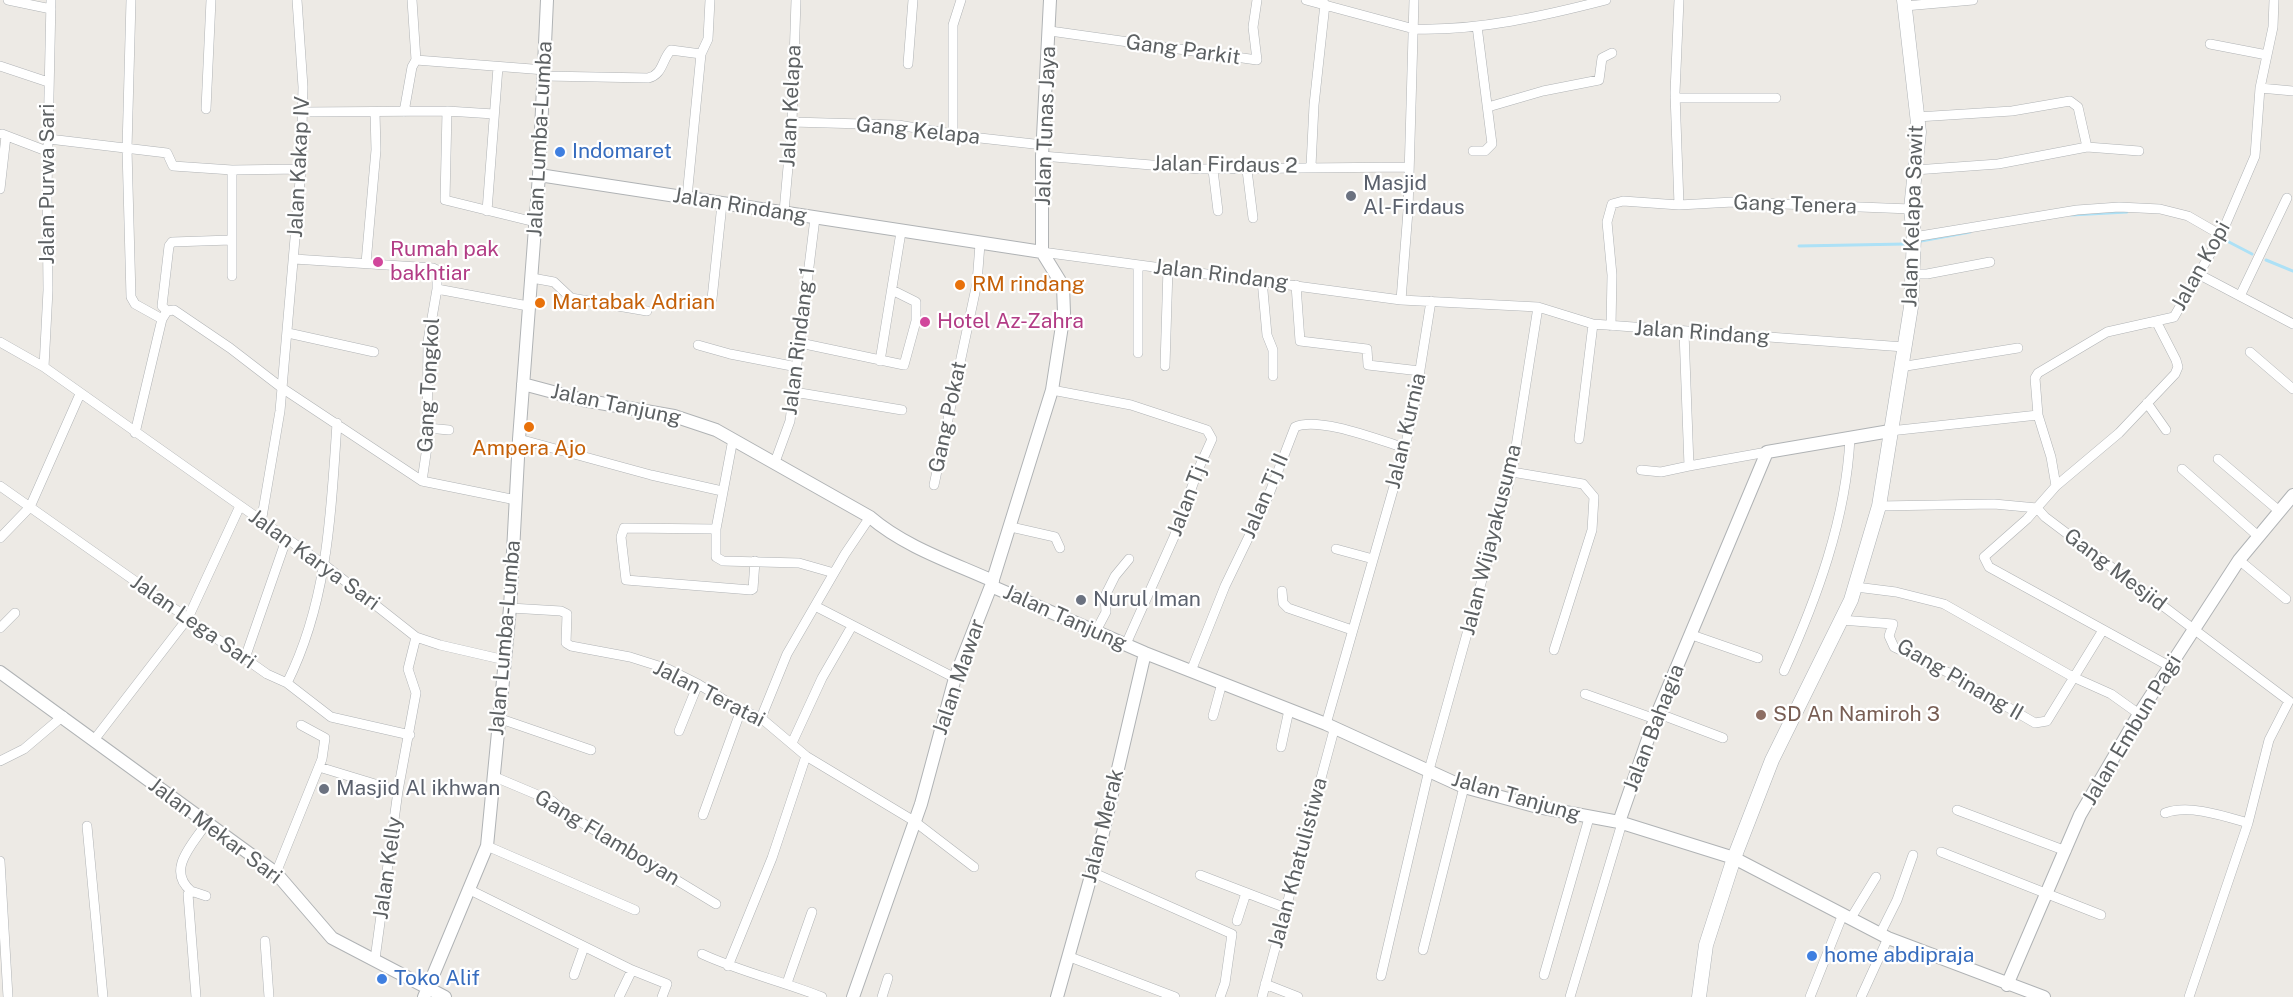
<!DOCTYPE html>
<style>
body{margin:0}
canvas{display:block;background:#edeae5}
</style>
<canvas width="2293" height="997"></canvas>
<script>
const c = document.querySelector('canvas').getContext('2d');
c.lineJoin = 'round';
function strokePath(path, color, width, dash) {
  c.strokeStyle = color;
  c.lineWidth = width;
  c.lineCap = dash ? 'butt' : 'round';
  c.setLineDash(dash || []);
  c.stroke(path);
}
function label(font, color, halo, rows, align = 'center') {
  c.font = font + ' "Public Sans",sans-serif';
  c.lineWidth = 4.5;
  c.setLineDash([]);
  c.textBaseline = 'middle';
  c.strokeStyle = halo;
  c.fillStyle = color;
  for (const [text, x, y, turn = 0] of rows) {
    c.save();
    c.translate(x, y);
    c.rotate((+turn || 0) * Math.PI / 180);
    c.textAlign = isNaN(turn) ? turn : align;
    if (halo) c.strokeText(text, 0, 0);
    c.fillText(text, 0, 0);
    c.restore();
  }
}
const stream = new Path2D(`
 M2071,215L2127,212
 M1921,241L1970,232
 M2227,241L2252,254
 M1799,246L1905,244
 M2266,260L2293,271`);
const minor = new Path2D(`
 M8,0L51,9
 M131,0L127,149L131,297L135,304L162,319
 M412,0L416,60L545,70
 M1306,0L1414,29C1478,31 1544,16 1606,0
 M1679,0L1675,93L1679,205
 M1905,6L1973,0
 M1050,31L1257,60L1253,27L1257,0
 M2210,44L2267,55
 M908,64L913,0
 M0,66L48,82
 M545,76L648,78C663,75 662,59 671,50L701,54
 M2260,88L2293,91
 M1675,98H1776
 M1488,107L1543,91L1599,80L1602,58L1612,53
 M206,109L211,0
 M302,112L447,111
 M404,112L412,67L416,60
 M494,114L447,111L445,200L535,222
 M1917,117L2012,111L2070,101L2078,107L2087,147
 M792,122L898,125L971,137L1043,145
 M953,133V25L961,0
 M2,134L49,152
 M49,139L167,153L173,166L232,170L301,169
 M1473,151H1485L1492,144L1477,26
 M1042,156L1200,169L1408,167
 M1311,166L1314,105L1325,4
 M1213,170L1218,211
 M1247,170L1253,218
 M1915,170L1998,164L2087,147L2139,151
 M0,189L6,136
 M687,197L701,54L708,39L710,0
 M487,211L498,67
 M784,212L792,122L796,0
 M1914,237L2077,210L2119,207L2160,209L2188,216L2221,235
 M1042,252L1401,300L1538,307L1593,324L1904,347
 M294,259L433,268L437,270V289
 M366,263L376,150L375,112
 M1912,274H1927L1990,262
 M2200,275L2293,324
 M232,276V170
 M532,278L554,282L571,298L647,311
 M1262,280L1267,335L1273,350V376
 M1296,285L1300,341L1367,349L1368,365L1420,371
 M2240,296L2287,198
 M712,299L722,204
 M1401,300L1408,211L1414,0
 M167,311L162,306L169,246L172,242L231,240
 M1611,326L1612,275L1607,222L1612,204L1623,201L1679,205L1733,202L1911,209
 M1684,332L1689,466L1767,452
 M288,333L374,352
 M0,342L44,367L225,495L326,566L416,637L440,645L505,660
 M800,343L904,365L916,321V302L892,290
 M698,345L730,354L797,367
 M2250,352L2293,389
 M1138,353V265
 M880,361L901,232
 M1165,366L1168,268
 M44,367L48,290L47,190L51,0
 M1900,367L2018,348
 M1052,390L1131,405L1207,430L1212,439L1198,470L1174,537L1126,644
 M794,392L902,410
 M2147,403L2166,430
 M427,428L449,430
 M1890,431L2038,415
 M135,433L162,319L167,311L174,310L230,348L282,388L422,481L516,500
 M519,439L651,475L722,491
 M733,439L716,529V557L723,561L799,563L834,573
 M1579,439L1593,324
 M2218,459L2278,510
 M775,462L790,421L815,218
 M2182,469L2258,536
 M1641,470L1661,472L1689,466
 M1512,472L1583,484L1594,497L1592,530L1554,650
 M422,481L427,447L428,341L437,289L528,306
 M934,485L977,283L980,244
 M0,486L267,674L287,683C328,601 331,512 337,423
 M2056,486L2119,433L2175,374L2178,367L2176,360L2157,323
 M1879,506L1994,504L2037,508
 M2037,508L2045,517L2289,701L2269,740L2248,823L2189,997
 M261,523L280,411L301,169L303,87L297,0
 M1011,527L1055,537L1060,548
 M716,529L624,528L621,537L626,580L751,590L753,589L755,561
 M0,538L30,507L80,394
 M1336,549L1373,559
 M2239,560L2286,599
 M1856,587L1896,592L1944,604L2073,677L2111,694L2139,714
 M1282,591L1283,603L1288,608L1352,630
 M815,606L955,678
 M510,608L561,611L567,614L566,643L571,646L630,657L668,669L698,684L741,710L761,718L806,756L914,821L974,867
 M1841,620L1893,624L1889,636L1894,647L1947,672L2035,723L2047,721L2103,630
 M0,628L15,613
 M1096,631L1106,612L1105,596L1115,576L1129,559
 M1692,635L1758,658
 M245,658L286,540
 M2169,666L1989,567L1984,557L2027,519L2056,486L2051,457L2038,415L2035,378L2038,373L2107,332L2174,317L2221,235L2255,156L2260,88L2273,27L2274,0
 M1191,671L1225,586L1268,497L1295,427C1318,416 1379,440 1405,448
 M1784,671C1817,598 1846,519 1850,438
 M287,683L331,717L410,735
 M1585,694L1655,719
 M1657,713L1723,738
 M1213,716L1222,683
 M498,718L591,750
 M761,718L787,654L845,554L870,517
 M1326,724L1405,448L1415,401L1431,301
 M679,731L698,684
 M94,740L188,618L240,506
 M792,743L822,678L852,626
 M1281,747L1289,710
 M0,761L24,749L63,716
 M319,767L398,791
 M495,777L552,801L566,813L716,904
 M1957,810L2066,851
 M2165,813C2189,804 2224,816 2248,823
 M703,815L741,710
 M87,826L103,997
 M487,846L635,910
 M1941,852L2101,915
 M0,861L8,997
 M1092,872L1232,934L1225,983L1220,997
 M276,873L322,759L325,738L301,725
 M1200,875L1286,908
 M468,889L632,970L667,984L662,997
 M191,891C166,870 192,845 206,824
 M1851,918L1876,877
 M1237,921L1246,893
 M1880,934L1897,900L1913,855
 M265,941L269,997
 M1423,950L1464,787
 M702,954C741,972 782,981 822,997
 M1070,957L1175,997
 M375,959L398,791L416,693L408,669L416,637
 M728,966L772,858L806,756
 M574,975L584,947
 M1544,975L1589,818
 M1381,976L1429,770L1512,472L1538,307
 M787,983L812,912
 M1265,984L1298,997
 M196,997L188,894L191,891L206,896
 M619,997L632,970
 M882,997L888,978
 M1262,997L1334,730
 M1570,997L1622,823
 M1810,997L1843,914
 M1861,997L1888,938`);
const tertiary = new Path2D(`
 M539,175L1042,252
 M1042,252V156L1050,0
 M523,384L583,400L674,416L716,430L870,517C905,547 951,562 993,581
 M991,586L1145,653L1326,724L1464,787L1538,807L1619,822L1734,858L1888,938L2044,997
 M0,672L276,873L332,938L445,997
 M1619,822L1655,719L1767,452L1890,431
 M2007,985L2080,815L2139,714L2239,560L2293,495
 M424,997L487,846L510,608L519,439L539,175L547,0
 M853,997L921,804L955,678L991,586L1052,390L1064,313L1063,286L1042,252
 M1057,997L1103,833L1145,653`);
const secondary = new Path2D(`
 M1699,997L1706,945L1734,858L1772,760L1851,600L1879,506L1911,307L1914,237L1911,209L1919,132L1904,0`);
const markers = [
 [560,152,6,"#3f7fe0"],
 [1351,196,6,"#6b7280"],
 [378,262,6,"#d1479c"],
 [960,285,6,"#e8710a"],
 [540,303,6,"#e8710a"],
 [925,322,6,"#d1479c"],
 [529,427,6,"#e8710a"],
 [1081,600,6,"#6b7280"],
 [1761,715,6,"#8d6e63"],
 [324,789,6,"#6b7280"],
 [1812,956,6,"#3f7fe0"],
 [382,979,6,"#3f7fe0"]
];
const streetNames = [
 ["Gang Parkit",1183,50,8],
 ["Jalan Kelapa",791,106,-87],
 ["Jalan Tunas Jaya",1046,126,-88],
 ["Gang Kelapa",918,131,6],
 ["Jalan Lumba-Lumba",540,139,-87],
 ["Jalan Firdaus 2",1225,165,1],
 ["Jalan Kakap IV",299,167,-87],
 ["Jalan Purwa Sari",48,184,-90],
 ["Gang Tenera",1795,205,2],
 ["Jalan Rindang",740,206,9],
 ["Jalan Kelapa Sawit",1913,216,-88],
 ["Jalan Kopi",2201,266,-61],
 ["Jalan Rindang",1221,275,7],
 ["Jalan Rindang",1702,333,4],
 ["Jalan Rindang 1",799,341,-83],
 ["Gang Tongkol",429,385,-87],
 ["Jalan Tanjung",616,405,12],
 ["Gang Pokat",948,417,-78],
 ["Jalan Kurnia",1406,431,-77],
 ["Jalan Tj I",1189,496,-69],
 ["Jalan Tj II",1265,496,-67],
 ["Jalan Wijayakusuma",1491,540,-76],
 ["Jalan Karya Sari",314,560,36],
 ["Gang Mesjid",2115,570,37],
 ["Jalan Tanjung",1065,618,24],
 ["Jalan Lega Sari",193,622,35],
 ["Jalan Lumba-Lumba",505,638,-85],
 ["Jalan Mawar",959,677,-71],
 ["Gang Pinang II",1960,680,30],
 ["Jalan Teratai",709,694,27],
 ["Jalan Bahagia",1654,728,-69],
 ["Jalan Embun Pagi",2132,730,-59],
 ["Jalan Tanjung",1516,797,16],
 ["Jalan Merak",1103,826,-76],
 ["Jalan Mekar Sari",215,831,37],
 ["Gang Flamboyan",607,838,31],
 ["Jalan Khatulistiwa",1298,863,-75],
 ["Jalan Kelly",388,868,-82]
];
const shopNames = [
 ["Indomaret",572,152],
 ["home abdipraja",1824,956],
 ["Toko Alif",394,979]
];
const worshipNames = [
 ["Masjid",1363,184],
 ["Al-Firdaus",1363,208],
 ["Nurul Iman",1093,600],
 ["Masjid Al ikhwan",336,789]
];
const hotelNames = [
 ["Rumah pak",390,250],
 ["bakhtiar",390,274],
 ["Hotel Az-Zahra",937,322]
];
const foodNames = [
 ["RM rindang",972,285],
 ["Martabak Adrian",552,303],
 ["Ampera Ajo",529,449,"center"]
];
const educationNames = [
 ["SD An Namiroh 3",1773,715]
];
strokePath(stream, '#ade1f6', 3);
strokePath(minor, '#b0b3b5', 10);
strokePath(tertiary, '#b0b3b5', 14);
strokePath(secondary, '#afb3b6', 15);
strokePath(minor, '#fff', 9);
strokePath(tertiary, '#fff', 12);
strokePath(secondary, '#fff', 14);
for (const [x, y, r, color] of markers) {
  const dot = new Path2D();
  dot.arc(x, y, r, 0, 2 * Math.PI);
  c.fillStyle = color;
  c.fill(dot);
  strokePath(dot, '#fff', 2);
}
label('21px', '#5d6163', '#fff', streetNames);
label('21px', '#366cbe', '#fff', shopNames, 'left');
label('21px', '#5b616d', '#fff', worshipNames, 'left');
label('21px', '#b23c85', '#fff', hotelNames, 'left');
label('21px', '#c56008', '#fff', foodNames, 'left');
label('21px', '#785e54', '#fff', educationNames, 'left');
</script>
